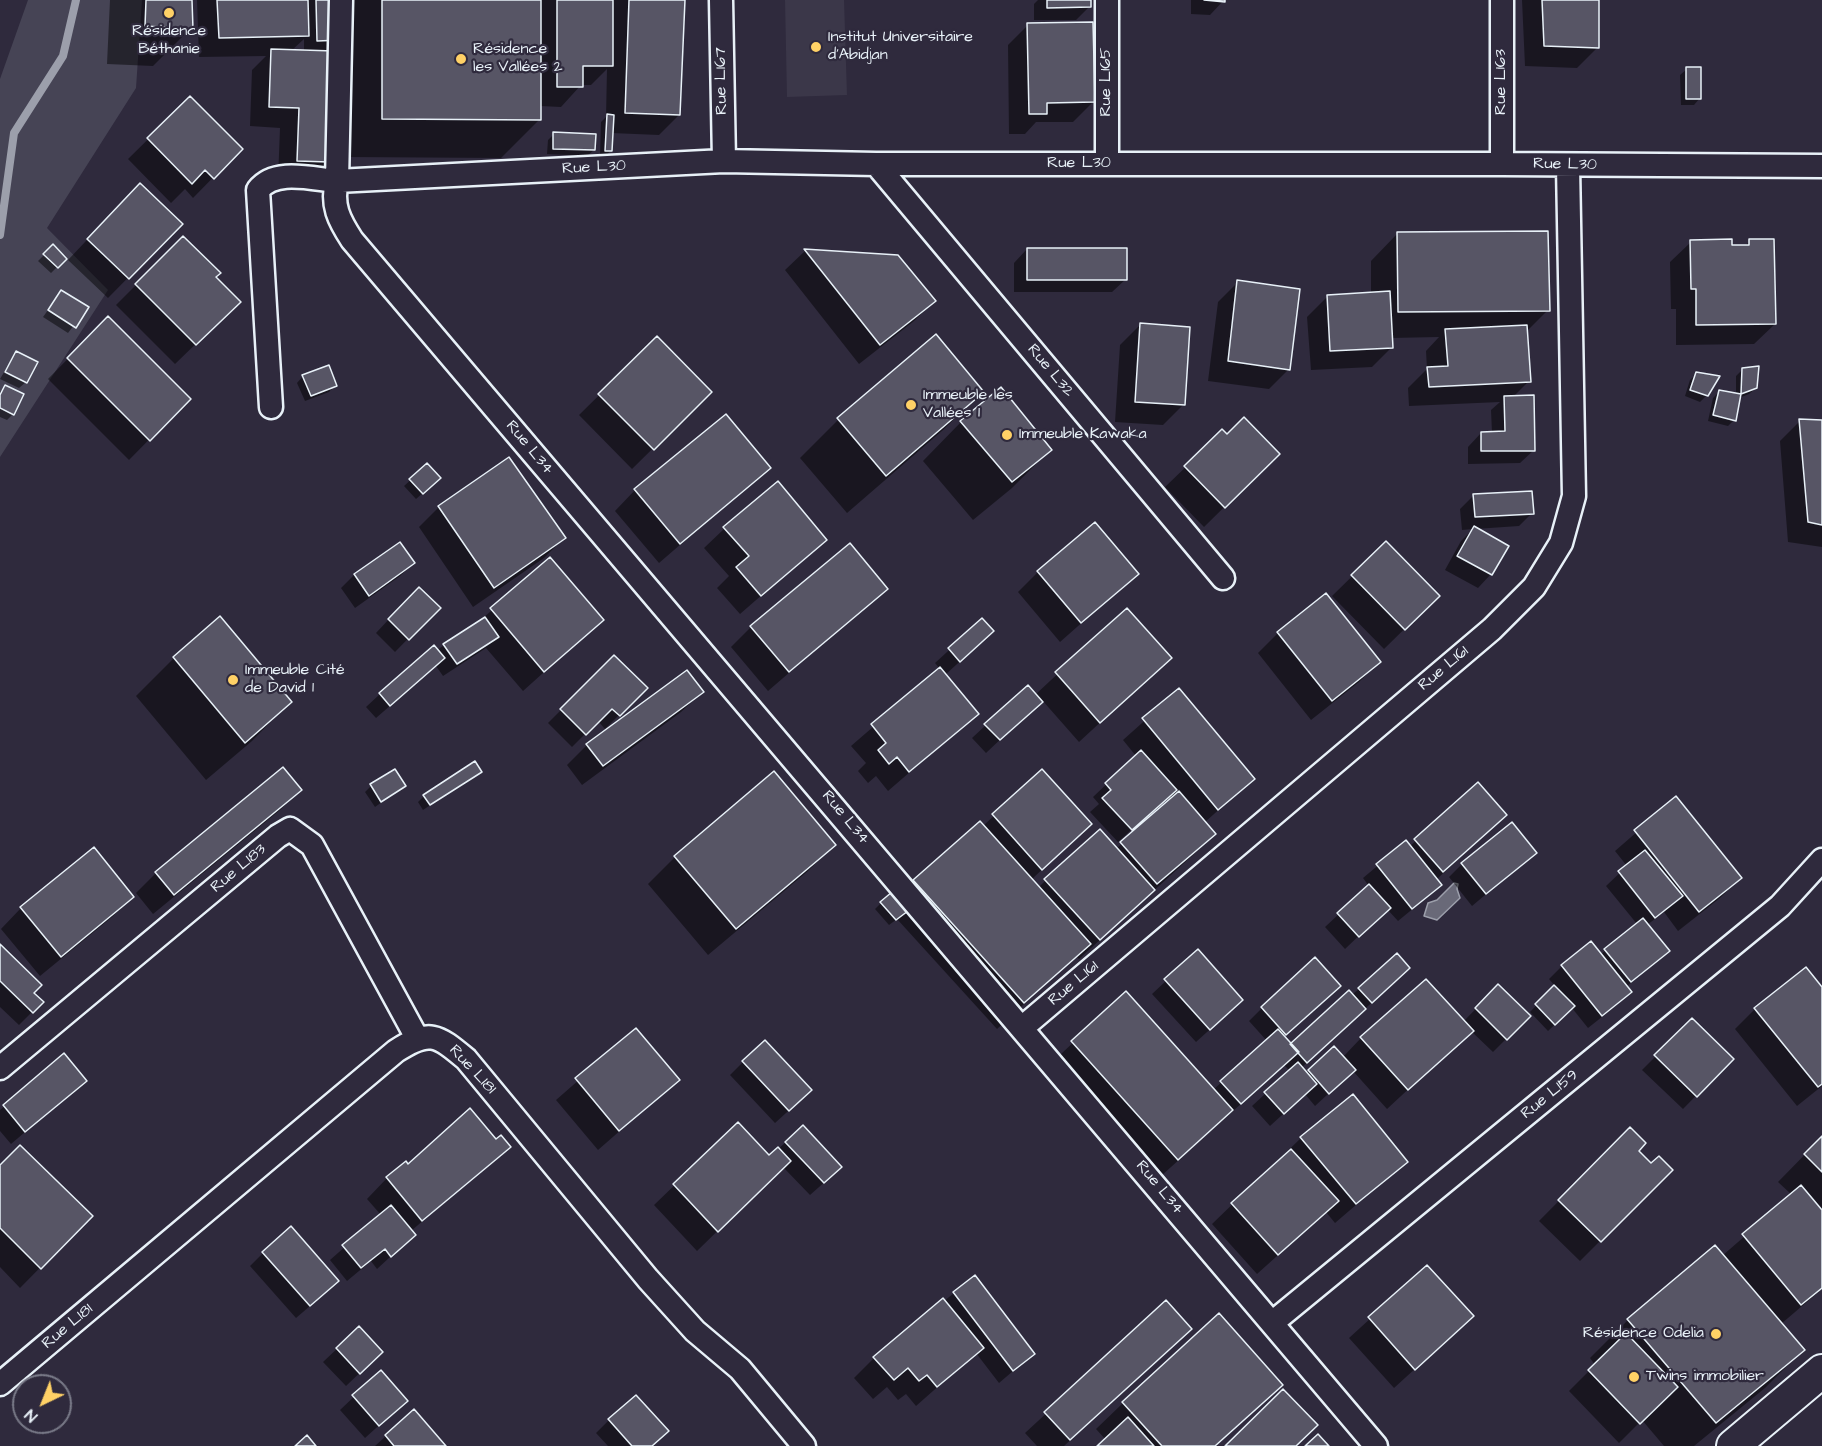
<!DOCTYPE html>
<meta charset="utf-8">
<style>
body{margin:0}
#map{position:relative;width:1822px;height:1446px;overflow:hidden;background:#2f2a3d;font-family:"Architects Daughter",sans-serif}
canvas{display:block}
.north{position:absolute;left:12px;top:1374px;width:60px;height:60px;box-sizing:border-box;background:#2f2a3d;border:2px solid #797a88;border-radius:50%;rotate:223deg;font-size:16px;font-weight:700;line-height:24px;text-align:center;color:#e8f1f8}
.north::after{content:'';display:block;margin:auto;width:21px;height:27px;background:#ffd166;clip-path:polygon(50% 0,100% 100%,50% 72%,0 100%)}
</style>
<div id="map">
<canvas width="1822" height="1446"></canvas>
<div class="north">N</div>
</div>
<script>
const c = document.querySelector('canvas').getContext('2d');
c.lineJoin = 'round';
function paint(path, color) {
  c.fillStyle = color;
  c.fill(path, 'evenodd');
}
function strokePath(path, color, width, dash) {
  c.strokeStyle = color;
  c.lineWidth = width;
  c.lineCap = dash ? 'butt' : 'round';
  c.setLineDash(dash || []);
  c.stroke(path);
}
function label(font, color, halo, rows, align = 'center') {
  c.font = font + ' "Architects Daughter",sans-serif';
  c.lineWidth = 4.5;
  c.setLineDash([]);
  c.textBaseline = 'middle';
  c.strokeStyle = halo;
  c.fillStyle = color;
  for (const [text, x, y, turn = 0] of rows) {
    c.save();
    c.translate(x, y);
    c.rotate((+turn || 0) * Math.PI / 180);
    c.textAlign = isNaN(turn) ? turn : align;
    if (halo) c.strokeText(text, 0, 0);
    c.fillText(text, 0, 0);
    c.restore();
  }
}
const built = new Path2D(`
 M785,0H844L847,95L787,97Z`);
const green = new Path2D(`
 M28,0H142L136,88L47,228L108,290L0,457V79Z`);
const water = new Path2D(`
 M1454,883L1458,884L1457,889L1460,898L1437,920L1424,916L1428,903L1437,900Z`);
const shadow = new Path2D(`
 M110,0H191V28L153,66L107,64Z
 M197,0H339L328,162L308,182L278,180L280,128L250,126L252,70L266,56L199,57ZM304,39V52L291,51Z
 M343,0H683L679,115L659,135L611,133V150L605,157L600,156L601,122L606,117L607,69L591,85H581L561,107L540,106V119L501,158L344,157Z
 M1038,0H1089V7L1076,20H1034V4Z
 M1191,0H1224L1210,15L1191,14Z
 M1522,0H1597V48L1577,68L1525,66Z
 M1028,25L1093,102L1073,122H1036L1025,134H1009L1008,45Z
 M1687,69L1700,98L1694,105H1681L1680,75Z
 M190,98L241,149L193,198L185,189L171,203L128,159Z
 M554,134L594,150L587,156L547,154L548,140Z
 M120,205L181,224L108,298L68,260Z
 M1397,234L1548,310L1526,332L1529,381L1513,397L1534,450L1520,463L1468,464V447L1481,433H1492L1491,410L1500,402L1409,406L1408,388L1427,369L1426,351L1439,337L1391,338L1392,347L1372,367L1311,370L1307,317L1327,297L1371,294V261Z
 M183,238L214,278L239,302L175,364L116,305Z
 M1750,241L1775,324L1754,344L1676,345V309H1671L1670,262L1691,242L1744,247Z
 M53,246L65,259L51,273L38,261Z
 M1027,249L1126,279L1112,292H1014V263Z
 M805,251L898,257L934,301L914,321L859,364L785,270Z
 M1238,282L1289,369L1269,389L1208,381L1218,302Z
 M61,292L87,308L68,333L43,317Z
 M108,318L189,399L129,460L48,379Z
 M1140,325L1183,405L1163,425L1115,422L1120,345Z
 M657,338L710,392L632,469L579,415Z
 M16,352L26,382L19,388L0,379Z
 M1743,369L1756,388L1749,394L1739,398L1734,420L1728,426L1708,421L1713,398L1719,392L1736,394V376Z
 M1696,374L1707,395L1700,402L1685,396L1690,380Z
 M303,376L335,385L329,392L305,401L297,383Z
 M5,387L13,414L7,420L0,417V392Z
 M982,392L943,430L847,513L800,458L838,420Z
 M1800,421L1822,422V547L1788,542L1780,441Z
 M961,422L1050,450L1012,488L973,520L923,461Z
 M1222,432L1227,436L1278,454L1204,527L1165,487Z
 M509,459L564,538L544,558L473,607L419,527L439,507Z
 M427,465L433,484L416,499L404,486Z
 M769,468L659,563L615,511L635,490Z
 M1474,495L1532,513L1519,526L1475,529L1506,546L1491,574L1478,588L1445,570L1461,541L1473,529L1462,530L1460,509Z
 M725,528L825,540L740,614L717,588L729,576L704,548Z
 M1386,543L1438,596L1384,649L1332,596Z
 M400,544L413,563L400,576L355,608L341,588L354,575Z
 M550,559L602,620L523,691L486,648L443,676L436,666L376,718L366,707L380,694L444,645L474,626Z
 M1038,572L1137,574L1060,642L1018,592Z
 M886,589L768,691L731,647L751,627Z
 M405,602L438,608L395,652L376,633Z
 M1126,610L1170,658L1079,742L1042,700L986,753L972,738L986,725L1035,695Z
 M982,620L979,644L945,675L977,714L888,791L876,776L868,783L858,771L866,763L851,746L940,669L935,663Z
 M1278,633L1379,662L1359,682L1311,720L1258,653Z
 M614,657L646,688L605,729L598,721L572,747L548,723Z
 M174,658L290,702L252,741L206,780L136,696Z
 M1179,690L1253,779L1204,823L1214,834L1194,854L1079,959L1076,956L997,1029L897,919L889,925L875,909L881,903L896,899L980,823L983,826L1042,771L1090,824L1031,880L1038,888L1046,880L1116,849L1172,799L1169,795L1118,842L1090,812L1099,804L1093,797L1136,756L1123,740Z
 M702,692L681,712L582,785L567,765L587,745Z
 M283,769L300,790L280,810L153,914L136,893L156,873Z
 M480,772L423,810L418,802L424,796Z
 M774,774L834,845L808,871L708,955L648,884L675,857Z
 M1478,784L1505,815L1436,880L1440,885L1426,898L1398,921L1387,909L1345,949L1325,927L1369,886L1363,878L1406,842L1409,847Z
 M371,786H404L375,807L365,792Z
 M1676,798L1740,878L1720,898L1678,931L1664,912L1647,925L1668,951L1626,987L1630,992L1617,1005L1588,1028L1572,1008L1548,1031L1530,1012L1555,986L1549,979L1562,966L1600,955L1637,924L1606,886L1627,866L1615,851Z
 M1535,853L1472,906L1449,877L1462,864Z
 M132,897L112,917L40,976L1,929L21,908Z
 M0,947L42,1002L19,1025L0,1007Z
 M1198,951L1228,1013L1196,1042L1152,994Z
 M1395,981L1301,1068L1306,1074L1334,1048L1343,1057L1361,1038L1463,1022L1498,986L1529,1016L1493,1052L1471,1031L1387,1109L1353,1071L1315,1106L1305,1094L1270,1126L1252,1106L1290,1071L1284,1065L1150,1186L1045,1069L1126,993L1213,1090L1267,1041L1249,1021L1262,1008L1326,999L1283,1037L1291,1045L1359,989Z
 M1822,989V1086L1797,1106L1735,1029L1755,1009Z
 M1692,1020L1732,1059L1683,1109L1642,1070Z
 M636,1030L678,1080L598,1150L556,1100Z
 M64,1056L85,1081L11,1144L0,1131V1110Z
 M743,1062L797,1103L775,1123L730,1075Z
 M738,1124L769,1157L803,1127L827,1180L810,1195L783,1167L697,1251L654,1205Z
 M1630,1129L1636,1151L1651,1165L1671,1170L1580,1261L1539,1221Z
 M1822,1137V1289L1781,1324L1803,1350L1765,1388L1694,1446H1664L1642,1420L1619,1443L1569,1391L1595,1365L1590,1358L1628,1320L1722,1256L1792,1195L1778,1182Z
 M1301,1138L1406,1162L1335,1223L1326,1212L1257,1274L1212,1224Z
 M496,1141L509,1147L411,1231L414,1235L377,1269L371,1261L347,1281L330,1260L381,1215L367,1199L387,1178L406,1163L408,1166Z
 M0,1167L91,1216L20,1288L0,1267Z
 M263,1253L324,1294L296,1318L250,1266Z
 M1427,1267L1451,1336L1394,1388L1349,1338Z
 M954,1293L1033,1354L999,1383L976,1353L916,1406L906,1394L898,1400L887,1387L873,1399L854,1378L874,1358Z
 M1166,1303L1190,1329L1064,1446H1037L1025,1433Z
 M359,1328L368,1365L346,1386L323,1362Z
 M380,1372L406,1401L365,1438L340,1410Z
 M1281,1385L1216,1446H1099L1106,1440L1096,1429L1123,1403Z
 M414,1411L444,1446H375L386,1436Z
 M609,1420L652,1446H608L596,1433Z`);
const stream = new Path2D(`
 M0,235L14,133L63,56L76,0`);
const building = new Path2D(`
 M146,0H192L193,29L145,26Z
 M217,0H308L309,36L219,38Z
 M316,0H340L342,40L317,41Z
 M382,0H541V120L382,119Z
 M557,0H613V66H583V87H557Z
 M629,0H685L680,115L625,113Z
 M1047,0H1091V7L1047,8Z
 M1204,0H1225V2Z
 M1542,0H1599V48L1544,46Z
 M1093,22L1095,102L1047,103V114H1029L1027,23Z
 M271,49L334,51L329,162L297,161L299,108L269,107Z
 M1686,67H1701V99H1686Z
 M190,96L243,149L214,179L205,170L192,184L147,138Z
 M607,114L614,115L612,151H605Z
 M553,132L596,134L595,150L553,149Z
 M140,183L183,224L129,279L87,239Z
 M1548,231L1550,311L1398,312L1397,232Z
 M183,236L221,273L216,277L241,302L196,345L135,284Z
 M1732,239V245H1749V239H1774L1776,324L1696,325V289H1691L1690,240Z
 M53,244L67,259L58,268L43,254Z
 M1027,248H1127V280H1027Z
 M804,249L898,255L936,301L880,345Z
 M1237,280L1300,289L1290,370L1228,361Z
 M61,290L89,307L76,328L48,310Z
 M1390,291L1393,348L1330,351L1327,295Z
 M108,316L191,399L150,441L67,358Z
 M1140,323L1190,327L1185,405L1135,402Z
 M1527,325L1531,382L1429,387L1427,367L1448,366L1445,329Z
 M936,334L984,392L886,476L837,418Z
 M657,336L712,392L654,450L598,394Z
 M16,351L38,362L27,383L5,372Z
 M329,365L337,386L311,396L302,375Z
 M1759,366L1757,388L1741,394L1742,368Z
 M1696,372L1720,376L1708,396L1690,390Z
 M5,385L24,394L14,415L0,408V395Z
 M1001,387L1052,450L1012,482L960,421Z
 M1719,390L1741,394L1736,421L1713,415Z
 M1534,395L1535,451H1481V432L1505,431L1504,396Z
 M726,414L771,468L680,544L634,489Z
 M1244,417L1280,454L1225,508L1184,466L1222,429L1227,434Z
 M1799,419L1822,420V525L1808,522Z
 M509,457L566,538L494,588L438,506Z
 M427,463L441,478L423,494L409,479Z
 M778,481L827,540L761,596L736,567L749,556L723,527Z
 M1532,491L1534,514L1475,517L1473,494Z
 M1095,522L1139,574L1081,623L1037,571Z
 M1474,526L1509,546L1492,575L1457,556Z
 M1386,541L1440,596L1405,630L1351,575Z
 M400,542L415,563L369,596L354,574Z
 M850,543L888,589L789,672L750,626Z
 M550,557L604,620L544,672L490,608Z
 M419,587L441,608L409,640L388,619Z
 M1326,593L1381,662L1332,701L1277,632Z
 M1127,608L1172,658L1100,723L1055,672Z
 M220,616L292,702L245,743L173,657Z
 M485,617L499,637L457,664L443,644Z
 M982,618L994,631L960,662L948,648Z
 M434,645L445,658L390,706L379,693Z
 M614,655L648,688L620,716L612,709L586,735L560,709Z
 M940,667L979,714L909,772L897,757L889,764L878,750L886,743L871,724Z
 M687,670L704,692L603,766L586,744Z
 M1028,685L1043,702L1000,740L984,724Z
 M1179,688L1255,779L1218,810L1142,718Z
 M1141,750L1177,790L1132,830L1102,798L1111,790L1105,783Z
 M475,761L482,772L430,805L423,795Z
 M283,767L302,790L174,895L155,872Z
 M395,769L406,786L381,802L370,784Z
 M1042,769L1092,824L1042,870L992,814Z
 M774,771L836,845L736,929L674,856Z
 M1478,782L1507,815L1443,872L1414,839Z
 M1179,791L1216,834L1157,884L1120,842Z
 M1676,796L1742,878L1699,912L1634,830Z
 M980,821L1091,944L1024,1003L913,880Z
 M1512,822L1537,853L1486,894L1461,863Z
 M1100,829L1155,890L1100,940L1044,879Z
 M1406,840L1442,885L1412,909L1376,864Z
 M94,847L134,897L61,957L20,907Z
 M1645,850L1683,896L1655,918L1618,871Z
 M1369,884L1391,908L1359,937L1337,913Z
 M892,892L908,911L896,920L880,902Z
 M1643,918L1670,951L1631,982L1604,949Z
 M1591,941L1632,992L1602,1016L1561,965Z
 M0,944L42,985L34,993L44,1002L33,1013L0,981Z
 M1198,949L1243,1000L1210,1030L1164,979Z
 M1397,953L1410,968L1372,1003L1358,988Z
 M1315,957L1341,986L1286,1035L1261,1007Z
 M1806,967L1822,987V1084L1818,1087L1754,1008Z
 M1426,979L1474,1031L1408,1090L1360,1037Z
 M1498,984L1531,1016L1507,1040L1475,1008Z
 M1554,985L1575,1006L1555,1025L1535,1004Z
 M1349,990L1366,1009L1307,1063L1290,1044Z
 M1126,991L1233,1110L1178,1160L1071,1041Z
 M1692,1018L1734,1059L1697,1097L1654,1055Z
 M636,1028L680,1080L619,1131L575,1078Z
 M1278,1029L1299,1052L1241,1104L1220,1081Z
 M765,1040L812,1090L789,1111L742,1061Z
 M1334,1046L1356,1070L1329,1094L1308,1070Z
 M64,1053L87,1081L25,1132L3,1105Z
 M1298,1062L1317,1084L1284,1114L1264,1092Z
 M1353,1094L1408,1162L1356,1204L1300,1137Z
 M470,1108L496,1139L501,1135L511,1147L422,1221L386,1177L406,1161L408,1164Z
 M738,1122L769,1155L778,1147L791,1161L718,1232L673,1184Z
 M803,1125L842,1167L824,1183L785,1142Z
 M1630,1127L1646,1143L1639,1151L1651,1163L1659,1156L1673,1170L1601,1242L1558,1200Z
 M1822,1136V1172L1804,1154Z
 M20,1145L93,1216L41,1269L0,1228V1165Z
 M1291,1149L1339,1201L1278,1255L1231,1203Z
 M1801,1185L1822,1210V1288L1801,1305L1742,1234Z
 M391,1205L416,1235L391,1257L385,1249L361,1268L342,1245Z
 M291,1226L339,1281L310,1306L262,1252Z
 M1715,1245L1805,1350L1716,1423L1627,1319Z
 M1427,1265L1474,1316L1415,1370L1368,1317Z
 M975,1275L1035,1354L1013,1371L953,1292Z
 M943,1298L984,1348L937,1387L927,1375L919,1381L908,1368L894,1380L873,1357Z
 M1166,1300L1192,1329L1070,1440L1044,1412Z
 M1219,1313L1283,1385L1215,1446H1162L1122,1402Z
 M359,1326L383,1352L360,1374L336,1348Z
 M1626,1333L1678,1387L1640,1424L1588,1370Z
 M381,1370L408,1401L379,1426L352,1395Z
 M1283,1389L1318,1425L1296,1446H1225Z
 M636,1395L669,1431L652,1446H632L608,1419Z
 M414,1409L446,1446H394L385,1435Z
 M1128,1417L1154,1446H1097Z
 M1318,1434L1329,1446H1305Z
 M307,1435L316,1446H295Z`);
const street = new Path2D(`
 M341,0L337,181C331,205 339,220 352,240L1376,1446
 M721,0L724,161
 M1107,0V164
 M1502,0V164
 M876,164L1223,578
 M271,407L258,190C275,168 312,179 337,181L724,161L876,164H1502L1822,166
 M1023,1027L1492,629L1534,587L1561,543L1574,496L1568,166
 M0,1068L278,836L290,829L312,845L417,1038
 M1272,1323L1780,906L1822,860
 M0,1384L396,1051C430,1029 437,1035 466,1059L648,1279L695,1331L740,1369L804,1446`);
const secondary = new Path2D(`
 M1733,1446L1822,1371`);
const markers = [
 [169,13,6,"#ffd166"],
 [816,47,6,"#ffd166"],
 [461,59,6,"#ffd166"],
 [911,405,6,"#ffd166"],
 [1007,435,6,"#ffd166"],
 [233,680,6,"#ffd166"],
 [1716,1334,6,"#ffd166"],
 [1634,1377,6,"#ffd166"]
];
const poiNames = [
 ["Résidence",169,32,"center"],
 ["Béthanie",169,50,"center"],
 ["Institut Universitaire",828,38],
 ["d'Abidjan",828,56],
 ["Résidence",473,50],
 ["les Vallées 2",473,68],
 ["Immeuble les",923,396],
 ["Vallées 1",923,414],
 ["Immeuble Kawaka",1019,435],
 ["Immeuble Cité",245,671],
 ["de David 1",245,689],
 ["Résidence Odelia",1704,1334,"right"],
 ["Twins immobilier",1646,1377]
];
const streetNames = [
 ["Rue L167",722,81,-91],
 ["Rue L165",1107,82,-90],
 ["Rue L163",1502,82,-90],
 ["Rue L30",1079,164],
 ["Rue L30",1565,165,1],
 ["Rue L30",594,168,-3],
 ["Rue L32",1050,371,50],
 ["Rue L34",529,448,50],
 ["Rue L161",1444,669,-40],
 ["Rue L34",845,818,50],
 ["Rue L183",239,869,-40],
 ["Rue L161",1074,984,-40],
 ["Rue L181",472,1070,47],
 ["Rue L159",1550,1095,-39],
 ["Rue L34",1159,1188,50],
 ["Rue L181",68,1327,-40]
];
paint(built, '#3b3749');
paint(green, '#464455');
paint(water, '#696978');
strokePath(water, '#9c9fab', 1.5);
paint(shadow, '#0007');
strokePath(stream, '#9c9fab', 8);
paint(building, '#575565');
strokePath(building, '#e8f1f8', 1.5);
strokePath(street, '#e8f1f8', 27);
strokePath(secondary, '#e8f1f8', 36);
strokePath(street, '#2f2a3d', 22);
strokePath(secondary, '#2f2a3d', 32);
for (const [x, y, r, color] of markers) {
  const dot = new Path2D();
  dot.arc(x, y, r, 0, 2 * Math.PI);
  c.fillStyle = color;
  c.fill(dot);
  strokePath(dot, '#2f2a3d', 2);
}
label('16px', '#e8f1f8', '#2f2a3d', poiNames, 'left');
label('16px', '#e8f1f8', '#2f2a3d', streetNames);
</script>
